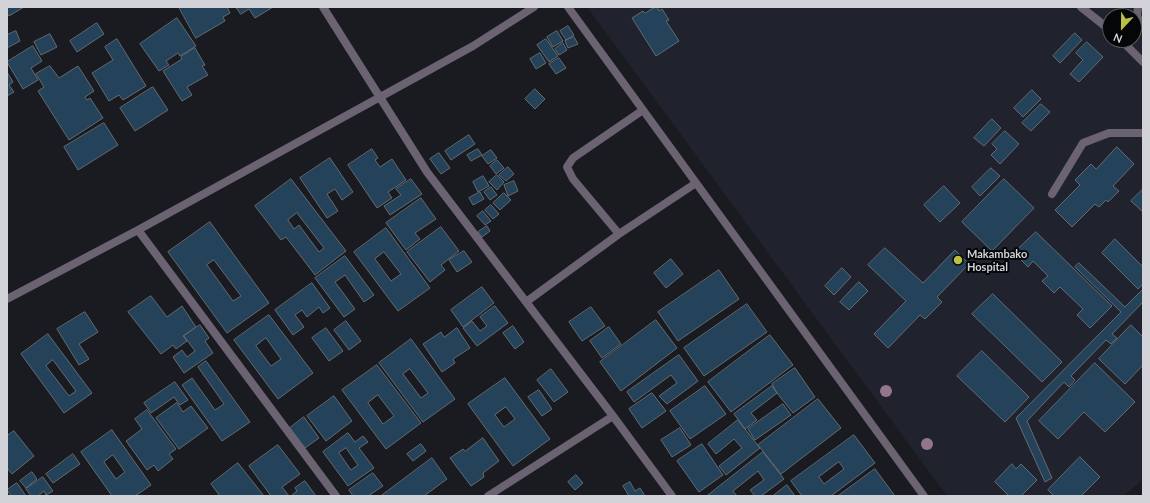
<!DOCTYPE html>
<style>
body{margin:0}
#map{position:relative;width:1150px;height:503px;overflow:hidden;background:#191b21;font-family:Lato,sans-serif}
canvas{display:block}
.frame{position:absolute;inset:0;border:8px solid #d2d3d8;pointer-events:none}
.north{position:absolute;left:1102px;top:8px;width:40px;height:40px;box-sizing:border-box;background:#050608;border:1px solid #57585b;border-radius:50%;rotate:202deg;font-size:11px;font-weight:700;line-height:16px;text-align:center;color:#d2d3d8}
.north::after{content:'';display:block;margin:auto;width:14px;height:18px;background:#bbc044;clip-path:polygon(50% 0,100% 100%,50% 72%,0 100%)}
</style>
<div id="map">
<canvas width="1150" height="503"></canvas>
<div class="frame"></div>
<div class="north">N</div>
</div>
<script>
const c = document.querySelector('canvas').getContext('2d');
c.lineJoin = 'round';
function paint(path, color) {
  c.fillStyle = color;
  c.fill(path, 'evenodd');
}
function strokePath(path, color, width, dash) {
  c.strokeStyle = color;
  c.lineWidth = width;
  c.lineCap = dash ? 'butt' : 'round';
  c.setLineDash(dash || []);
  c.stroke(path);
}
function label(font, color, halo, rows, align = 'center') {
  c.font = font + ' Lato,sans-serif';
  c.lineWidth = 4;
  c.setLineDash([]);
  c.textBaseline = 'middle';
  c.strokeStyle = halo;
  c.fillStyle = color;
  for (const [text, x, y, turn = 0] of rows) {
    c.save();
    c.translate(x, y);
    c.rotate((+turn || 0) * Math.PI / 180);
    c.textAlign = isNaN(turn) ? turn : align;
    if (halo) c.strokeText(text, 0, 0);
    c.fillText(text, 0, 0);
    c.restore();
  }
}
const built = new Path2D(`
 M587,7H1143V480L1123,496H947ZM1110,16H1134V40H1110Z`);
const building = new Path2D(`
 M7,7H24L9,16L7,13Z
 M179,7H227L230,13L223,17L225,21L196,38Z
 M236,7H273L255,18L249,9L241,14Z
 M655,7H657L659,11L662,9L669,20L666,21L679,41L656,56L632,18L643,11L645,13Z
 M177,18L196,46L180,56L178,53L166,61L169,65L159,71L140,44Z
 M97,23L104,34L77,52L70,41Z
 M568,26L574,35L566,40L560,31Z
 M16,31L20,41L7,48V35Z
 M557,31L563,41L553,47L547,37Z
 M1075,33L1082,40L1060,63L1053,56Z
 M50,34L57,47L41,55L34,42Z
 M574,37L578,44L568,48L565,41Z
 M117,39L146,86L123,100L119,95L109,101L92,73L113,60L105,47Z
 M546,39L558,56L549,62L537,45Z
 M1087,42L1103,57L1079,82L1070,74L1083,60L1076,53Z
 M563,43L567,50L559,55L555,49Z
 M33,46L42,61L31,68L38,80L23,89L7,62Z
 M195,48L205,65L202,66L208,75L187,87L192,95L182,101L163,71L182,59L181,57Z
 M540,53L546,63L536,69L530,59Z
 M559,58L566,68L556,74L549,64Z
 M50,66L59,78L78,66L94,91L85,97L87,100L90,98L103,118L69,140L38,91L44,87L36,74Z
 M7,72L13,82L9,85L14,92L7,96Z
 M153,87L168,110L135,131L120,108Z
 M535,89L545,99L535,109L525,99Z
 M1032,90L1041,99L1023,117L1014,108Z
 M1041,104L1050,112L1031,131L1022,123Z
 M992,119L1001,128L984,146L974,138Z
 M104,123L118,145L78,170L64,147Z
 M1005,131L1019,144L1000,164L991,155L997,149L992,144Z
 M469,135L475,144L451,160L445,151Z
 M1117,147L1134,164L1113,186L1119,191L1108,202L1106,200L1099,207L1095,204L1072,227L1055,210L1080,185L1075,180L1091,164L1096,169Z
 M372,149L378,158L375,160L380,167L392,159L406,180L388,192L392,198L377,208L348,165Z
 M478,149L482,155L471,161L467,155Z
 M491,150L497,158L488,164L482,156Z
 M439,153L450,168L441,174L430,159Z
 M330,158L353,192L342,200L335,189L327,194L338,211L327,218L300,178Z
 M497,160L504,168L496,174L490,166Z
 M508,167L514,174L506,181L499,175Z
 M991,168L1000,176L980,196L972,187Z
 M497,175L504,182L497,190L489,182Z
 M483,176L489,186L478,192L473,182Z
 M291,179L346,251L315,275L286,237L281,240L255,206ZM297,213L324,248L319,252L299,225L294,229L288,220Z
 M411,179L422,194L390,215L384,206L401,195L396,189Z
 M1004,179L1034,208L992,251L962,222Z
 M514,181L518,191L508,196L504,185Z
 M944,186L960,203L940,222L924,205Z
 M491,187L497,195L490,200L484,192Z
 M1143,189V212L1131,201Z
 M480,192L484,199L473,205L469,198Z
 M504,193L511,200L500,210L493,203Z
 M421,198L436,219L415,233L420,239L406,250L386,223Z
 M491,205L499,214L493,219L485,210Z
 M483,211L491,221L485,225L477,216Z
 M210,222L269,303L227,333L168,252ZM214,260L241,296L233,301L207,265Z
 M487,226L490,231L482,237L478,232Z
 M441,227L459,251L441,265L445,270L430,282L407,252Z
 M386,228L430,288L398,311L354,252ZM384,252L401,274L391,281L375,259Z
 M1036,232L1112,306L1090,328L1077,315L1083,309L1060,287L1054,293L1042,281L1048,276L1033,261L1028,267L1014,253Z
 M1115,239L1143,267V284L1138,289L1102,253Z
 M885,248L923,283L955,250L969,264L937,297L942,302L925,319L920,315L888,348L874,334L906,301L868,265Z
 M464,251L472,262L457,272L449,260Z
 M345,256L374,295L364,302L345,275L335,282L355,309L344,317L315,278Z
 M671,259L683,274L666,288L654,273Z
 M1079,263L1125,307L1143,289V302L1112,334L1117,338L1111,344L1106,340L1071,376L1075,380L1069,387L1064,382L1027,421L1052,478L1045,482L1016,418L1121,312L1075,267Z
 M842,268L851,277L834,295L825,286Z
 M719,270L739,299L678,341L658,312Z
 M859,282L868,291L849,310L840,302Z
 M312,283L330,308L323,313L319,307L307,317L302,310L295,315L304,327L293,335L275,310Z
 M482,287L494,303L463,327L451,310Z
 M993,294L1062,362L1042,382L972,314Z
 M151,296L167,317L182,306L196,327L183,336L187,341L176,349L173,345L161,354L128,312Z
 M747,304L767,332L704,376L684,348Z
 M495,306L508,323L477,346L463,328L472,321L480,331L487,326L480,317Z
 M591,307L605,326L582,341L569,322Z
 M85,312L98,332L79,344L89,359L79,365L57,329Z
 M269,315L313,373L278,399L234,340ZM266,338L281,359L271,366L256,346Z
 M656,320L677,348L621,391L600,362Z
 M346,321L361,341L349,350L334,330Z
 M200,325L209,338L205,341L213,353L184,373L173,357L182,350L187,357L195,351L184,336Z
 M1131,325L1143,337V365L1125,384L1099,359Z
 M513,326L524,342L515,349L503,333Z
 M609,327L621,344L602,358L590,341Z
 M326,328L343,351L329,361L312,338Z
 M457,328L470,348L453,359L455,363L442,372L423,344L441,332L444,337Z
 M48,334L92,393L64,413L21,354ZM53,360L76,391L69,396L46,366Z
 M770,335L793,365L731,412L708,382Z
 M411,339L455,399L423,422L379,363ZM410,369L428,393L421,398L403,374Z
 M982,351L1029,397L1005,422L957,376Z
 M679,355L698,381L667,404L659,396L677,383L671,375L634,402L627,392Z
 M206,361L250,422L222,441L182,385L192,378L215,410L224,404L198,367Z
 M1095,363L1135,402L1105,432L1084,412L1058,439L1039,421Z
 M377,365L421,423L386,449L342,390ZM378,395L394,416L383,424L368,403Z
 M795,368L815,397L793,413L777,393L772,384Z
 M551,369L568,392L554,402L537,380Z
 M505,378L550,439L513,466L468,404ZM506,407L515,419L504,427L495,415Z
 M175,382L188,400L180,405L174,397L151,413L144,403Z
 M705,386L726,414L690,439L670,411Z
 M772,386L777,393L751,413L757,420L745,429L734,414Z
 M539,390L552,409L542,416L528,397Z
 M652,393L666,411L642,428L629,409Z
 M334,396L352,421L326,441L307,416Z
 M818,399L841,428L781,474L758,445Z
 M177,403L183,412L191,406L208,428L179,449L156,418Z
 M783,404L791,415L755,440L748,429Z
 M147,410L176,449L169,454L173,459L158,471L154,465L147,470L126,441L142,429L135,419Z
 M304,417L319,438L305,448L290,428Z
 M738,420L760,448L726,475L719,466L742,448L734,439L716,454L708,444Z
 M680,428L691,445L672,457L661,440Z
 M112,430L151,485L135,496H112L81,452ZM113,455L125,472L116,479L104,462Z
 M14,431L34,456L12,474L7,468V436Z
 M348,433L355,442L363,436L368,442L359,448L374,468L348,486L323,452ZM346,448L358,465L351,470L339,453Z
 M854,435L875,463L831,496H802L791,481ZM839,462L844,469L824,484L819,477Z
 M483,438L499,461L483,473L484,477L471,486L450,458L463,449L465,451Z
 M421,444L426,451L413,461L407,454Z
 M702,444L723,475L699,492L677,461Z
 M278,445L300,474L282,487L289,496H271L249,466Z
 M763,452L784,479L761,496H755L750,490L764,480L758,471L733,491L737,496H707Z
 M73,454L80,464L53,483L46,474Z
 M1080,457L1100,477L1081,496H1054L1048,490Z
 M432,458L447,479L424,496H381Z
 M238,463L264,496H220L211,484Z
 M1012,464L1016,469L1021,464L1037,480L1021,496H1009L995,482Z
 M875,469L895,496H838Z
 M32,472L37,479L26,488L20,481Z
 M373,473L383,486L368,496H353L349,490Z
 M576,475L583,483L575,490L568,482Z
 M43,477L53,491L46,495L44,491L38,496H31L26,489Z
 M305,481L316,496H291L297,491L295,488Z
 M630,482L635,491L640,488L645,496H629L623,486Z
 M17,483L26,496H11L7,490Z
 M787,485L795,496H773Z`);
const street = new Path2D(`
 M323,7L427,172L613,416L672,496
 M568,7L924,496
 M1081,7L1110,30
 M1138,7L1137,16L1143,28
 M1121,40L1143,62
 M1052,194L1083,143L1109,133H1143
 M138,230L336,496
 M619,234L573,179L567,167L573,158L643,110
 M7,299L138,230L473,46L534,7
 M526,302L619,234L696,183
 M488,496L613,416`);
const trees = [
 [886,391],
 [927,444]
];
const markers = [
 [958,260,5,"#bbc044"]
];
const poiNames = [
 ["Makambako",967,254],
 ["Hospital",967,267]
];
paint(built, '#20222e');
paint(building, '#244259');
strokePath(building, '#646b70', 1);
strokePath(street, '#6b6371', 8);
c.fillStyle = '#95758b';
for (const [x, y] of trees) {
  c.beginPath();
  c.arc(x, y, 6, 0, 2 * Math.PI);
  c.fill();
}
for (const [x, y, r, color] of markers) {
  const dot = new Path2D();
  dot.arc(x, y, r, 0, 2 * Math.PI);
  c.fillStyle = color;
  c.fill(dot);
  strokePath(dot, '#050608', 1.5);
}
label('bold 11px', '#d2d3d8', '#050608', poiNames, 'left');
</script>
